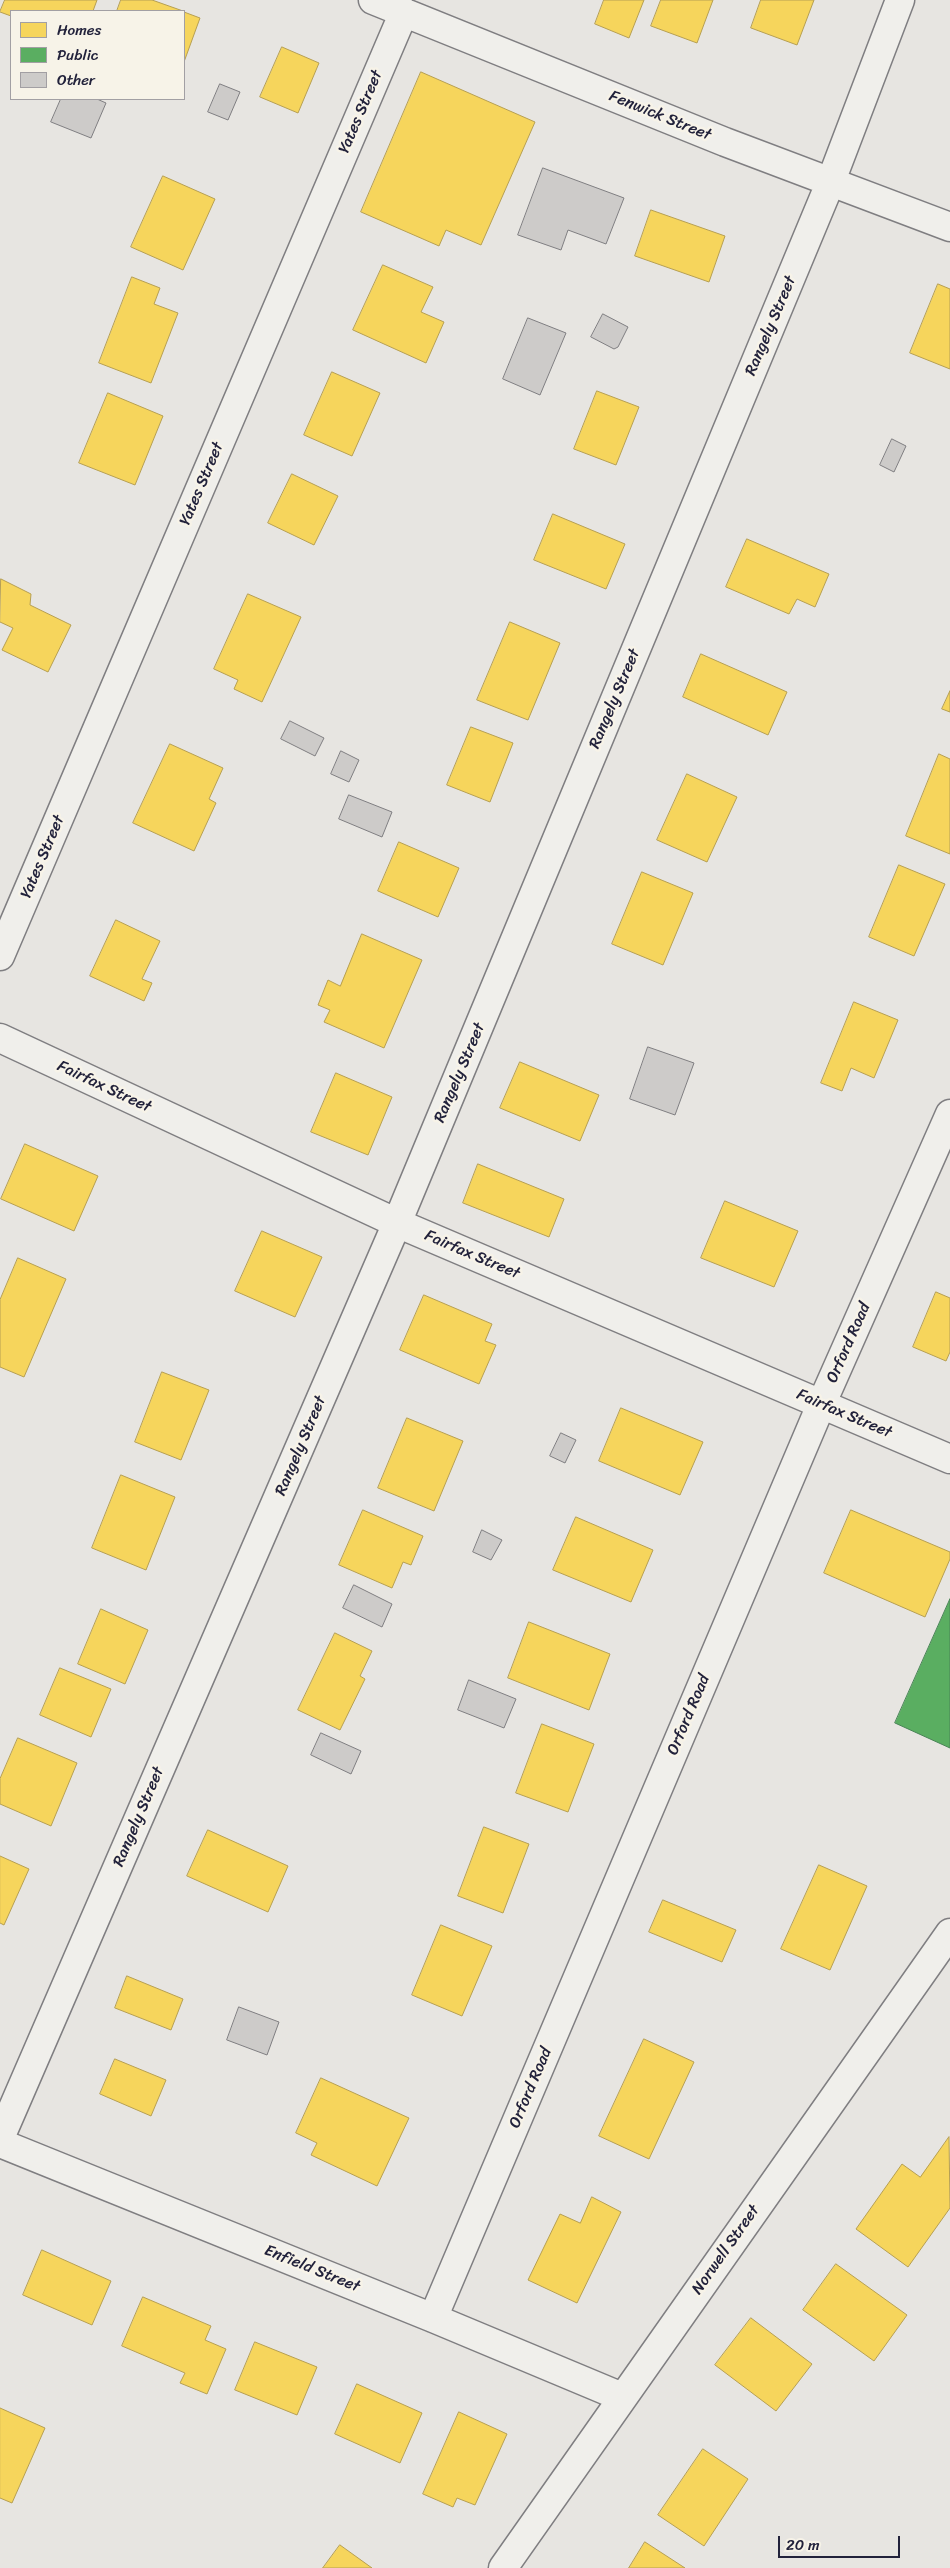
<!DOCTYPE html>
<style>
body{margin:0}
#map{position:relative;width:950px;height:2568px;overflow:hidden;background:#e7e5e1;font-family:Sriracha,sans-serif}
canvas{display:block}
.legend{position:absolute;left:10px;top:10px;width:175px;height:90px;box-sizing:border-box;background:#f7f3e8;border:1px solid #a29fa3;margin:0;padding:6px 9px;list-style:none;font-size:15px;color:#22223b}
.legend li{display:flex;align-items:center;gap:10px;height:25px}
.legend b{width:25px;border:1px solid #a29fa3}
.scale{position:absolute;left:778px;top:2536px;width:122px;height:22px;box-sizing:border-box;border:2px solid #22223b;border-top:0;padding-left:6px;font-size:15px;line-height:18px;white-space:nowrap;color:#22223b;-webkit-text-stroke:4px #f7f3e8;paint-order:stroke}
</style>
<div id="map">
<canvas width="950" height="2568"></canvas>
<ul class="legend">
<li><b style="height:14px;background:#f6d55c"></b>Homes</li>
<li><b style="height:14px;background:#5aae61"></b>Public</li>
<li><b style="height:14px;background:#cdcbc9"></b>Other</li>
</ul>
<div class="scale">20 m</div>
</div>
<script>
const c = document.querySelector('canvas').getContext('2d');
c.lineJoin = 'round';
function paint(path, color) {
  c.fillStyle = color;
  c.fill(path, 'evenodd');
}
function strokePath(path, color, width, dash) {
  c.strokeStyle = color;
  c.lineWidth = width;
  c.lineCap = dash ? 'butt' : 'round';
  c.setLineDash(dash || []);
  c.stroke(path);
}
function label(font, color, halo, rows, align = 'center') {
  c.font = font + ' Sriracha,sans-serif';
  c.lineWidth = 5;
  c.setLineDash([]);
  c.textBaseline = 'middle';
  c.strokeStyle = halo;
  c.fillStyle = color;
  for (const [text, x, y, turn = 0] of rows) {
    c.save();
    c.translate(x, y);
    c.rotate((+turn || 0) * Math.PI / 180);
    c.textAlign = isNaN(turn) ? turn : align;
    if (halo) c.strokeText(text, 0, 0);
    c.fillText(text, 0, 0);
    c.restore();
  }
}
const homes = new Path2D(`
 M5,0H97L93,11H11V16L0,12Z
 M121,0H152L183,11H117Z
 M604,0H644L629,38L595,24Z
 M661,0H713L697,43L651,26Z
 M761,0H814L797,45L751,28Z
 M184,12L200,18L184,62Z
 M282,47L319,63L298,113L260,97Z
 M421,72L535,122L481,245L446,230L439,246L361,212Z
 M163,176L215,199L183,270L131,247Z
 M651,210L725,236L709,282L635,256Z
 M383,265L433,287L421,312L444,322L426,363L353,330Z
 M132,277L160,288L154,304L178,313L151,383L99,363Z
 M938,284L950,289V369L910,353Z
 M332,372L380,393L352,456L304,435Z
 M597,391L639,407L616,465L574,449Z
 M108,393L163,416L135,485L79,463Z
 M292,474L338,496L314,545L268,523Z
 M553,514L625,544L606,589L534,560Z
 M747,539L829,574L815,607L797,599L789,614L726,587Z
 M1,579L31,594L30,605L71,625L48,672L2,650L13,628L0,622Z
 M248,594L301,617L262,702L234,689L238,680L214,669Z
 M510,622L560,643L528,720L477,700Z
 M701,654L787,692L768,735L683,697Z
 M950,691V712L942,709Z
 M471,727L513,743L490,802L447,785Z
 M170,744L223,768L209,799L216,803L194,851L133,823Z
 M939,754L950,759V854L906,836Z
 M687,774L737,797L707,862L657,840Z
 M399,842L459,868L438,917L378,891Z
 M899,865L945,884L914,956L869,937Z
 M642,872L693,893L663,965L612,944Z
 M116,920L160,941L142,979L152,983L144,1001L90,976Z
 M362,934L422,960L384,1048L324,1022L330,1010L318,1005L328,980L340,986Z
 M854,1002L898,1020L874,1078L851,1068L842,1091L821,1083Z
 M520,1062L599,1095L580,1141L500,1108Z
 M336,1073L392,1097L368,1155L311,1132Z
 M25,1144L98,1176L74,1231L1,1199Z
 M478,1164L564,1199L549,1237L463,1203Z
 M725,1201L798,1231L774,1287L701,1258Z
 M262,1231L322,1257L295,1317L235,1291Z
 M18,1258L66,1279L24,1377L0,1367V1300Z
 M936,1292L950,1298V1352L946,1361L913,1347Z
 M424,1295L492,1324L485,1341L496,1345L479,1384L400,1350Z
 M162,1372L209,1390L181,1460L135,1442Z
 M621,1408L703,1442L680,1495L599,1461Z
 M407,1418L463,1441L434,1511L378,1488Z
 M121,1475L175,1497L146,1570L92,1548Z
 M363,1510L423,1536L411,1565L403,1562L392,1588L339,1565Z
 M851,1510L950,1552V1559L925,1617L824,1573Z
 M576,1517L653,1550L631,1602L553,1570Z
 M101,1609L148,1630L125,1684L78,1664Z
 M529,1622L610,1654L589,1710L508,1678Z
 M335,1633L372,1651L360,1676L365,1679L340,1730L298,1710Z
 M60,1668L111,1689L91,1737L40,1715Z
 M542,1724L594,1744L568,1812L516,1793Z
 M18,1738L77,1763L51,1826L0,1804V1779Z
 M484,1827L529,1844L503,1913L458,1896Z
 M208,1830L288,1866L268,1912L187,1876Z
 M0,1856L29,1869L4,1925L0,1923Z
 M819,1865L867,1886L830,1970L781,1949Z
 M663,1900L736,1930L722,1962L649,1932Z
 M441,1925L492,1946L462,2016L412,1995Z
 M127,1976L183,1999L171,2030L115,2008Z
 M644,2039L694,2062L649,2159L599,2136Z
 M115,2059L166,2080L151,2116L100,2094Z
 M321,2078L409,2118L377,2186L311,2155L317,2143L296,2133Z
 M949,2137L950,2208L908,2267L856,2229L902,2164L920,2177Z
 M592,2197L621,2212L577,2303L528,2280L560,2214L580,2223Z
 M42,2250L111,2281L92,2325L23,2295Z
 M836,2264L907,2315L874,2361L803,2310Z
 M143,2297L211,2326L205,2340L226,2349L207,2394L180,2383L185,2373L122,2346Z
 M751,2318L812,2364L776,2411L715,2365Z
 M255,2342L317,2367L297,2415L235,2390Z
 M357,2384L422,2413L400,2463L335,2434Z
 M0,2408L45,2428L12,2503L0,2498Z
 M459,2412L507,2434L475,2505L457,2498L453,2507L423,2494Z
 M703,2449L748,2479L704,2546L658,2515Z
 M645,2542L685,2568H629Z
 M340,2545L372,2568H323Z`);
const public = new Path2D(`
 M950,1599V1748L895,1723Z`);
const building = new Path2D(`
 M220,84L240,92L228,120L208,112Z
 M61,99H97L106,103L91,138L51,122Z
 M543,168L624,198L606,244L568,230L561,250L518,235Z
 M603,314L628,327L618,347L614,349L591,337Z
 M528,318L566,333L540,395L503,379Z
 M892,439L906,446L894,472L880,465Z
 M290,721L324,738L315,756L281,739Z
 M341,751L359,760L349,782L331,774Z
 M349,795L392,812L382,837L339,819Z
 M648,1047L694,1063L675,1115L630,1099Z
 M561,1433L576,1440L565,1463L550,1456Z
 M482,1530L502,1540L491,1560L473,1552Z
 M354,1585L392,1604L382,1627L343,1608Z
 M469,1680L516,1699L504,1728L458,1710Z
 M321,1733L361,1751L351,1774L311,1755Z
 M239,2007L279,2022L267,2055L227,2040Z`);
const street = new Path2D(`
 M373,0L725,142L950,227
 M0,956L404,12
 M0,1038L397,1223L950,1459
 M0,2138L397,1223L831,181L900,0
 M0,2143L433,2318L622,2397
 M433,2318L821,1405L950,1114
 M503,2568L950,1933`);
const streetNames = [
 ["Yates Street",361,112,-67],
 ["Fenwick Street",660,116,22],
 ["Rangely Street",771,326,-67],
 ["Yates Street",202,484,-67],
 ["Rangely Street",615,699,-67],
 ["Yates Street",43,857,-67],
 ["Rangely Street",460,1073,-67],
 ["Fairfax Street",104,1087,25],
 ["Fairfax Street",472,1255,23],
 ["Orford Road",849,1343,-66],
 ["Fairfax Street",844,1414,23],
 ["Rangely Street",301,1446,-67],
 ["Orford Road",689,1715,-67],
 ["Rangely Street",139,1817,-67],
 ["Orford Road",531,2088,-67],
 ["Norwell Street",726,2250,-55],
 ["Enfield Street",312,2269,22]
];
paint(homes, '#f6d55c');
strokePath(homes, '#b69f52', 1);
paint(public, '#5aae61');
strokePath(public, '#498456', 1);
paint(building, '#cdcbc9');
strokePath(building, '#7f7e81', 1);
strokePath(street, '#7f7e81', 31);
strokePath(street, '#f0efeb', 28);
label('16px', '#22223b', '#f7f3e8', streetNames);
</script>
